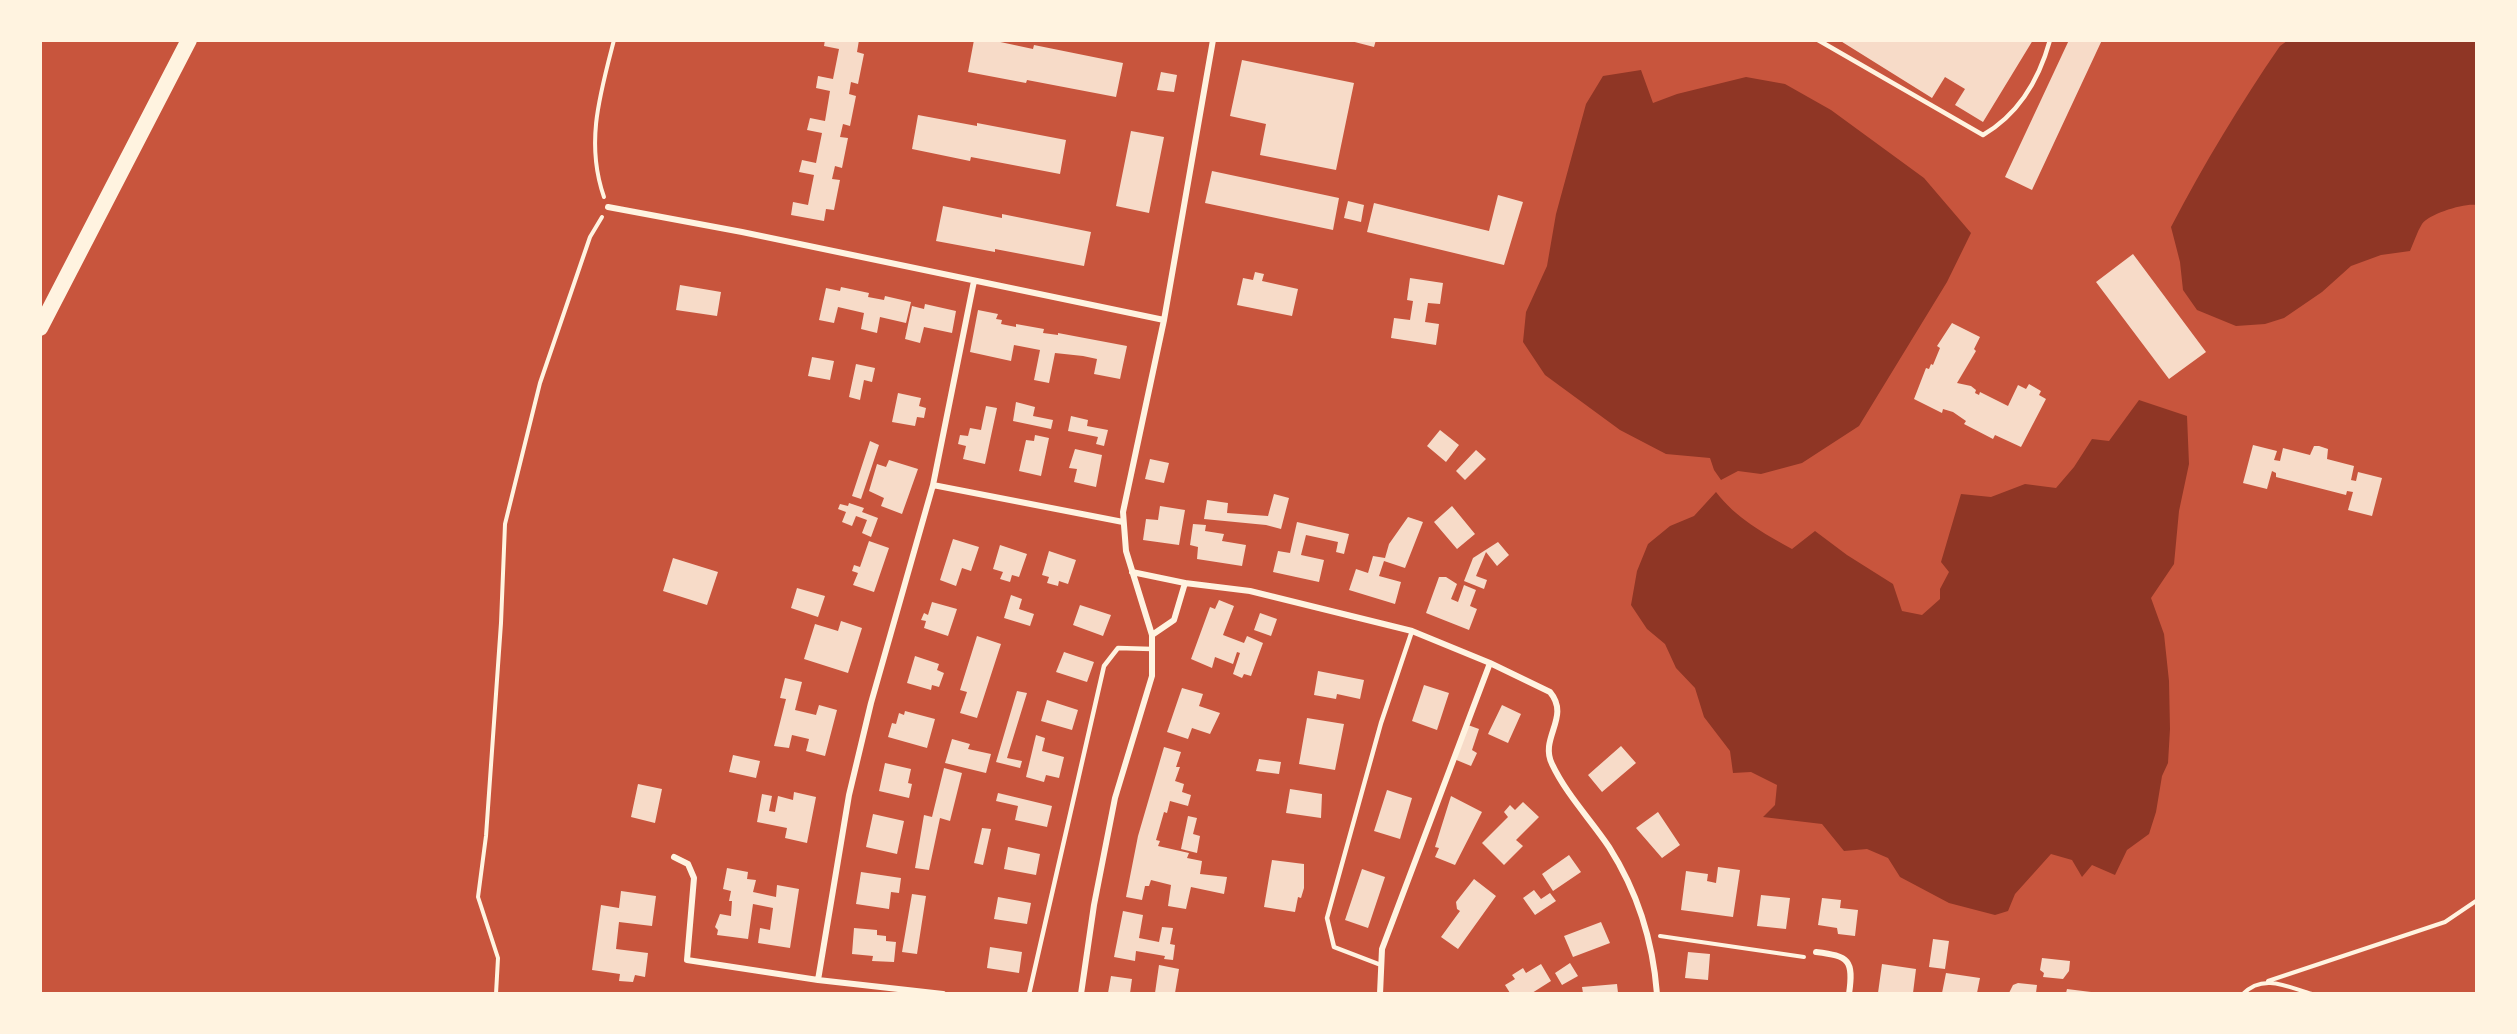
<!DOCTYPE html>
<style>
body{margin:0}
#map{position:relative;width:2517px;height:1034px;overflow:hidden;background:#c8553d;font-family:Roboto,sans-serif}
canvas{display:block}
.frame{position:absolute;inset:0;border:42px solid #fff3e0;pointer-events:none}
</style>
<div id="map">
<canvas width="2517" height="1034"></canvas>
<div class="frame"></div>
</div>
<script>
const c = document.querySelector('canvas').getContext('2d');
c.lineJoin = 'round';
function paint(path, color) {
  c.fillStyle = color;
  c.fill(path, 'evenodd');
}
function strokePath(path, color, width, dash) {
  c.strokeStyle = color;
  c.lineWidth = width;
  c.lineCap = dash ? 'butt' : 'round';
  c.setLineDash(dash || []);
  c.stroke(path);
}
const water = new Path2D(`
 M2287,41H2476V205C2464,203 2429,214 2422,224C2417,232 2414,242 2410,251L2381,255L2351,266L2322,292L2284,318L2265,324L2236,326L2197,310L2183,290L2180,262L2171,227C2204,164 2240,104 2280,46Z
 M1641,70L1653,103L1677,94L1746,77L1785,84L1831,110L1924,178L1971,233L1947,282L1859,426L1802,463L1761,474L1738,471L1721,480L1714,470L1710,458L1666,454L1620,430L1545,375L1523,342L1526,312L1547,266L1556,214L1586,104L1603,76Z
 M2139,400L2187,416L2189,464L2179,511L2174,564L2151,598L2164,634L2169,681L2170,729L2168,763L2162,776L2156,812L2149,834L2127,850L2115,875L2092,865L2082,877L2072,860L2051,854L2015,894L2008,911L1995,915L1949,903L1900,877L1888,858L1867,849L1844,851L1822,824L1763,817L1775,805L1777,785L1751,772L1733,773L1730,751L1704,717L1695,688L1676,668L1665,644L1647,629L1631,605L1637,571L1648,544L1670,526L1694,516L1716,492C1736,518 1763,533 1792,549L1815,531L1847,555L1893,584L1902,611L1922,615L1940,599V589L1949,572L1941,562L1961,494L1991,497L2025,484L2056,488L2074,467L2092,439L2109,441Z`);
const building = new Path2D(`
 M825,40H859L857,52L864,54L858,84L851,82L849,94L856,96L850,126L843,124L840,137L848,138L842,168L835,166L832,179L840,180L834,210L826,209L824,221L791,215L793,202L808,205L814,175L799,172L802,160L816,163L822,133L807,130L810,118L825,121L830,91L816,88L818,76L833,79L839,49L824,46Z
 M974,40H991L1033,49L1034,45L1123,63L1116,97L1027,80L1026,83L968,72Z
 M1347,40H1376L1374,47Z
 M1839,40H2033L1983,122L1955,105L1965,89L1945,77L1932,98Z
 M2069,40H2102L2032,190L2005,177Z
 M1242,60L1354,83L1336,170L1260,155L1266,124L1230,116Z
 M1161,72L1177,75L1174,92L1157,90Z
 M918,115L977,126V123L1066,140L1060,174L971,157L970,161L912,149Z
 M1131,131L1164,137L1149,213L1116,206Z
 M1212,171L1339,198L1333,230L1205,203Z
 M1498,195L1523,202L1504,265L1367,232L1374,203L1489,231Z
 M1348,201L1364,205L1361,222L1344,218Z
 M943,206L1002,218V214L1091,232L1084,266L995,249V252L936,241Z
 M2133,254L2206,352L2169,379L2096,282Z
 M1255,272L1264,274L1262,281L1298,289L1292,316L1237,305L1243,278L1253,280Z
 M1410,278L1443,283L1440,304L1428,303L1425,322L1439,324L1436,345L1391,338L1394,318L1410,320L1413,301L1407,300Z
 M680,285L721,292L717,316L676,310Z
 M841,287L869,293L868,297L884,300L885,296L911,302L906,323L880,317L877,333L861,329L864,313L838,307L834,323L819,320L826,288L840,291Z
 M925,304L956,311L952,333L924,327L920,343L905,339L912,306L924,309Z
 M978,310L998,314L996,319L1002,320L1001,324L1016,327V324L1044,329L1043,333L1058,335V333L1127,346L1120,379L1094,374L1097,359L1083,356L1055,353L1049,383L1034,380L1040,350L1014,345L1011,361L970,352Z
 M1952,323L1980,337L1974,349L1976,351L1957,383L1971,386L1976,390L1975,393L1979,395L1980,392L2008,406L2018,385L2026,389L2029,384L2041,391L2039,395L2046,399L2021,447L1995,435L1993,439L1964,424L1966,421L1953,412L1943,409L1942,413L1914,399L1926,368L1929,369L1931,364L1933,365L1940,348L1937,346Z
 M812,357L834,361L830,380L808,376Z
 M856,364L875,368L872,382L864,380L860,400L849,397Z
 M898,393L921,398L919,406L926,408L924,418L917,417L915,426L892,422Z
 M1016,402L1035,407L1033,416L1053,420L1051,429L1013,421Z
 M986,406L997,408L985,464L963,459L966,446L958,444L960,435L968,436L970,428L981,430Z
 M1071,416L1088,420L1087,426L1108,430L1104,446L1096,444L1098,437L1068,431Z
 M1440,430L1459,445L1446,462L1427,446Z
 M1035,435L1049,438L1041,476L1019,471L1026,440L1034,441Z
 M870,441L879,445L861,499L852,496Z
 M2253,445L2277,451L2274,460L2280,461L2283,448L2310,455L2314,446H2319L2328,449L2327,459L2354,466L2351,480L2356,481L2358,472L2382,478L2372,516L2348,510L2353,492L2347,491L2346,495L2276,477V473L2272,471L2267,489L2243,483Z
 M1075,449L1102,455L1096,487L1074,482L1077,469L1069,468Z
 M1476,450L1486,459L1465,480L1456,471Z
 M1150,459L1169,463L1164,483L1145,479Z
 M889,460L918,469L902,514L881,506L884,498L869,491L877,464L886,467Z
 M1274,494L1289,498L1281,529L1266,525L1204,519L1207,500L1228,503L1227,513L1268,516Z
 M849,503L864,508L862,512L878,518L871,537L862,533L867,520L856,516L852,526L842,522L846,512L838,509L840,504L848,506Z
 M1160,506L1185,510L1179,545L1143,540L1146,519L1158,520Z
 M1452,506L1475,534L1457,549L1434,522Z
 M1408,517L1423,522L1405,568L1384,561L1379,576L1401,582L1395,604L1349,590L1356,569L1368,573L1373,556L1385,558L1389,544Z
 M1297,522L1349,534L1344,554L1336,552L1338,542L1306,535L1301,555L1324,560L1319,582L1273,572L1278,551L1290,553Z
 M1193,524L1206,525L1205,531L1224,534L1222,541L1246,545L1242,566L1197,559L1198,547L1190,545Z
 M953,539L979,547L971,571L962,568L956,586L940,580Z
 M869,541L889,548L874,592L853,585L858,573L852,571L854,565L860,567Z
 M1498,542L1509,555L1497,566L1486,552L1476,576L1487,580L1484,589L1464,581L1473,558Z
 M1000,545L1027,554L1019,577L1012,575L1010,582L1000,579L1003,572L993,569Z
 M1049,551L1076,560L1068,584L1059,581L1058,586L1047,583L1049,577L1042,575Z
 M673,558L718,572L707,605L663,591Z
 M1439,577H1446L1457,584L1451,599L1458,602L1464,585L1476,590L1470,606L1477,609L1469,630L1426,613Z
 M797,588L825,596L818,617L791,608Z
 M1011,595L1022,599L1019,609L1034,614L1030,626L1004,618Z
 M1219,600L1234,606L1223,635L1244,643L1247,636L1263,643L1251,676L1244,674L1242,678L1233,674L1240,653L1237,652L1233,664L1215,657L1212,668L1191,659L1210,607L1215,609Z
 M932,602L957,609L948,636L924,628L926,621L921,620L924,613L928,615Z
 M1080,605L1111,615L1103,636L1073,625Z
 M1260,613L1277,619L1271,636L1254,630Z
 M841,621L862,628L848,673L804,659L815,624L838,631Z
 M977,636L1001,644L977,718L960,713L967,692L960,690Z
 M1064,652L1094,662L1087,682L1056,672Z
 M915,656L939,664L937,670L944,673L939,687L932,685L931,690L907,683Z
 M1318,671L1364,680L1360,699L1337,694L1336,699L1314,695Z
 M785,678L802,682L795,710L816,715L819,705L837,710L825,756L806,751L809,739L792,735L789,748L774,746L786,699L780,698Z
 M1424,685L1449,693L1437,730L1412,721Z
 M1182,688L1203,694L1199,706L1220,713L1210,734L1192,728L1188,739L1167,732Z
 M1017,691L1027,693L1007,758L1022,761L1020,768L996,762Z
 M1047,700L1078,710L1072,730L1041,721Z
 M1502,705L1521,714L1508,743L1488,734Z
 M905,711L935,719L927,748L888,737L892,723L896,724L899,713L904,715Z
 M1307,718L1344,724L1335,770L1299,764Z
 M1468,725L1479,729L1472,750L1477,753L1471,766L1454,759Z
 M1036,735L1045,738L1042,751L1064,757L1059,778L1046,775L1044,782L1026,777Z
 M952,739L970,744L968,749L991,754L986,773L945,763Z
 M1621,746L1636,763L1602,792L1588,775Z
 M1164,747L1181,752L1176,767H1180L1175,781L1184,784L1182,792L1191,795L1188,806L1170,801L1167,813L1164,812L1156,840L1160,841L1158,846L1189,853L1187,858L1202,861L1200,874L1227,877L1224,894L1191,887L1186,909L1168,906L1171,885L1151,880L1149,886H1145L1142,900L1126,897L1138,836Z
 M733,755L760,761L756,778L729,772Z
 M1259,759L1281,762L1279,774L1256,771Z
 M885,763L911,769L908,783L912,784L909,798L879,791Z
 M944,768L962,773L950,821L940,818L929,870L915,868L924,815L932,817Z
 M638,784L662,789L655,823L631,817Z
 M1290,789L1322,794L1321,818L1286,813Z
 M1387,790L1412,798L1400,839L1374,831Z
 M794,792L816,797L807,843L785,838L787,828L757,822L762,794L772,796L769,811L775,812L778,796L793,800Z
 M998,793L1052,806L1047,827L1015,820L1018,806L996,801Z
 M1451,796L1482,812L1455,865L1435,857L1439,848L1435,847Z
 M1523,802L1539,817L1516,840L1523,846L1504,865L1482,843L1508,817L1504,812L1510,805L1515,810Z
 M1658,812L1680,845L1662,858L1636,828Z
 M873,814L904,821L897,854L866,847Z
 M1188,816L1197,818L1193,834L1200,836L1197,853L1181,849Z
 M982,828L991,829L983,865L974,863Z
 M1008,847L1040,854L1036,875L1004,869Z
 M1569,855L1581,872L1553,891L1542,874Z
 M1272,860L1304,864V888L1301,898L1298,897L1295,912L1264,907Z
 M1718,867L1740,870L1733,917L1681,910L1686,871L1708,874L1707,881L1716,883Z
 M727,868L748,872L747,879L756,880L753,892L776,897L777,885L799,889L790,948L758,943L760,928L770,930L773,908L753,904L748,939L717,935L718,930L715,927L720,914L731,916L732,901H729L731,891L723,889Z
 M1362,869L1385,877L1368,928L1345,920Z
 M861,872L901,878L899,893L891,892L889,909L856,904Z
 M1474,879L1496,896L1458,949L1441,937L1460,911L1457,909L1456,902Z
 M1534,890L1541,899L1550,893L1556,901L1535,915L1523,898Z
 M621,891L656,896L652,926L619,922L616,949L648,953L645,977L635,975L633,982L619,981L620,974L592,970L601,905L619,908Z
 M912,894L926,896L917,954L902,952Z
 M1761,895L1790,898L1786,929L1757,926Z
 M998,897L1031,903L1027,924L994,919Z
 M1822,898L1841,900L1840,908L1858,910L1855,936L1838,934L1837,928L1818,925Z
 M1123,911L1143,915L1139,938L1159,942L1162,927L1173,928L1170,944L1175,945L1173,960L1164,959L1165,956L1136,951L1135,961L1114,957Z
 M1601,922L1610,943L1573,957L1564,936Z
 M854,928L877,930V935L886,936V941L896,942L894,962L872,961L873,956L852,954Z
 M1933,939L1949,941L1945,969L1929,967Z
 M990,947L1022,952L1019,973L987,968Z
 M1688,952L1710,954L1708,980L1685,978Z
 M2042,958L2070,961L2069,971L2063,979L2043,977L2044,973L2040,970Z
 M1570,963L1578,976L1562,985L1555,973Z
 M1541,964L1551,981L1532,993H1510L1505,985L1515,979L1512,975L1523,968L1526,973Z
 M1882,964L1916,969L1913,993H1878Z
 M1159,965L1179,969L1175,993H1155Z
 M1946,973L1980,978L1977,993H1942Z
 M1111,976L1132,979L1130,993H1108Z
 M2018,983L2037,985L2036,993H2009L2013,985Z
 M1617,984L1618,993H1583L1582,987Z
 M2067,989L2091,992V993H2066Z`);
const path = new Path2D(`
 M604,197C585,143 600,94 614,40
 M1660,936L1804,957
 M2268,981L2445,922L2476,901
 M496,994L498,958L478,897L486,836L501,623L505,524L540,383L590,237L602,217
 M2243,994C2263,973 2288,987 2312,994`);
const service = new Path2D(`
 M1818,40L1983,135C2019,114 2039,80 2050,40
 M1381,965L1334,947L1327,918L1381,723L1412,631
 M1029,994L1104,666L1118,648L1152,649`);
const minor = new Path2D(`
 M608,207L742,232L1164,320
 M933,485L1123,522
 M1132,572L1185,583L1250,591L1412,631L1490,663L1550,692C1571,717 1539,738 1552,764C1566,794 1591,820 1609,847C1637,891 1653,942 1657,994
 M1152,635L1174,620L1185,583
 M674,857L688,864L694,878L687,960L818,980L943,994
 M1816,952C1849,956 1854,960 1849,994
 M818,980L849,795L871,703L933,485L974,281
 M1081,994L1094,905L1115,798L1152,676V635L1126,551L1123,512L1164,320L1213,40
 M1380,994L1382,949L1490,663`);
const trunk = new Path2D(`
 M40,328L189,40`);
paint(water, '#8f3625');
paint(building, '#f7dbc8');
strokePath(path, '#fff3e0', 4);
strokePath(service, '#fff3e0', 4.5);
strokePath(minor, '#fff3e0', 6);
strokePath(trunk, '#fff3e0', 16);
</script>
